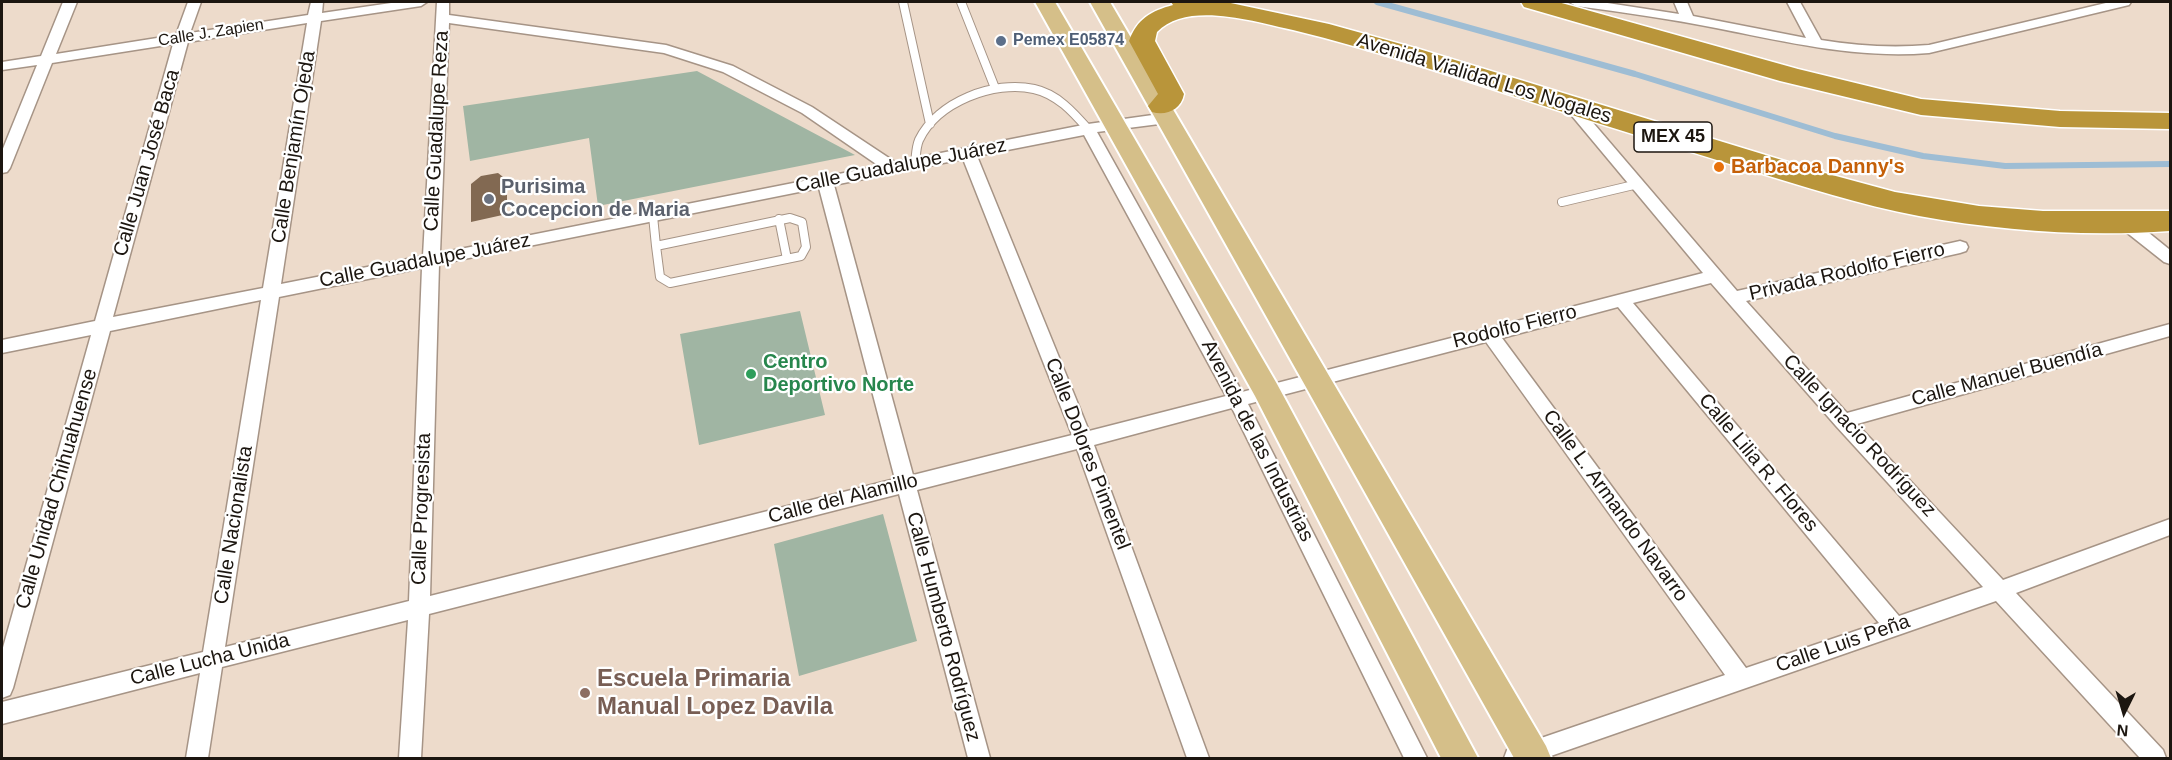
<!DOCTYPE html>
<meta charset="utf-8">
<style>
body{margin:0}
#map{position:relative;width:2172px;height:760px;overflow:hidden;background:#eddbcb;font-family:Arial,sans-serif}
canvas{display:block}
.frame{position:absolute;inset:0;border:3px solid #1c1610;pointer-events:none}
.north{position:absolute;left:2094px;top:682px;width:60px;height:60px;-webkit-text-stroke:4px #fff;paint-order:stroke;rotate:185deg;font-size:16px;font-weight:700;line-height:24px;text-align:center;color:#1c1610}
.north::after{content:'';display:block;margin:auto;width:21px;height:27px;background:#1c1610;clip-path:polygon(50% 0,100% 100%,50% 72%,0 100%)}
</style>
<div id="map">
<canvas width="2172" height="760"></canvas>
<div class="frame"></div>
<div class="north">N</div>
</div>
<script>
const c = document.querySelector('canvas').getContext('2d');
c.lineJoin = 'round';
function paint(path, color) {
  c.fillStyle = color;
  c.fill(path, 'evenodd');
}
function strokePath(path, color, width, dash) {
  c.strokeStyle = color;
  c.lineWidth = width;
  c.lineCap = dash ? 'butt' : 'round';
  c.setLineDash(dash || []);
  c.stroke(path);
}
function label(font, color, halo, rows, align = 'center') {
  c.font = font + ' Arial,sans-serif';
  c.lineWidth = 4.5;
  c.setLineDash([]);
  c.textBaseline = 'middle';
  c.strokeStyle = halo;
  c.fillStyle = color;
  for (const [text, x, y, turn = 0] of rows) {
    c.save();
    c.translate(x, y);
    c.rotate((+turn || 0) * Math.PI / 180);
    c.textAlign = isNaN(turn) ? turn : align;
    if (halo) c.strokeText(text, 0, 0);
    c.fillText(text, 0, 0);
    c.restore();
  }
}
const green = new Path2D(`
 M697,71L855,155L598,206L589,138L470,161L463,106Z
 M800,311L825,415L699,445L680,334Z
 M883,514L917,641L799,676L774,544Z`);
const stream = new Path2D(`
 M1377,2L1635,74L1835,136L1923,156L2005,166L2170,164`);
const building = new Path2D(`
 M498,173L507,180V214L471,222V184L481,176Z`);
const lane = new Path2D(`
 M903,2L930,124
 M961,2L995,88
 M915,163C916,156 916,147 919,140C937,102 994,80 1034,89C1057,94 1073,112 1088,129
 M1562,202L1638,184
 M653,216L656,246
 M790,218L802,222L806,247L801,256L670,283L660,277L656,246Z
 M779,219L787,259`);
const street = new Path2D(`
 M63,2H77L56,54L176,35L188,2H201L190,33L308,15L311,2H323L322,13L398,2H427L421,6L321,21L281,284L423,256L437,2H449V15L666,45L733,66L812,107L895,162L1088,124L1167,113L1172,115L1174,118L1167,123L1097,132L1242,392L1703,273L1567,110L1565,107L1567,104H1577L1737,291L1960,241L1966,243L1968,247L1966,251L1960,253L1746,301L1847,413L2170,324V336L1857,424L2003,580L2170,519V535L2016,593L2163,750L2166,758H2140L1996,601L1545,758H1504L1507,750L1515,747L1725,675L1486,342L1248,404L1427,758H1404L1232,408L1094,445L1209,758H1187L1077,449L917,490L990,758H968L899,494L429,614L421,758H399L408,620L222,667L208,758H186L200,673L2,724V702L203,652L261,300L110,331L13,688L10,695L2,698V651L91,335L2,353V340L95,321L173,44L52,63L10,168L7,172L2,173V151L37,65L2,70V62L41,56ZM307,23L263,288L113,317L188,42ZM449,23L664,53L723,72L802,113L879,166L440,253ZM1084,135L1226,396L1089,431L977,156ZM963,159L1072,435L913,475L834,185ZM819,188L895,479L430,596L439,264ZM422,268L409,601L225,647L279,297ZM1711,283L1836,426L1983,587L1899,616L1633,303ZM1618,307L1879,623L1746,668L1502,338Z
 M1569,2H1601L1679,14L1674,2H1687L1693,16L1806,38L1787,2H1800L1821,40C1857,46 1893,48 1929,45L2110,2H2131L2129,5L1929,53C1856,59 1787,42 1716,28C1670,19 1623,12 1576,6Z
 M2127,219L2133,220L2170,250V264L2164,262L2121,228L2119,224L2121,220Z`);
const primary = new Path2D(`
 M1035,2H1055L1277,384L1478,758H1441L1255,396Z
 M1090,2H1110L1546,746L1551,758H1514Z`);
const highway = new Path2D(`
 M1171,2H1226L1329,24L1419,49L1821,172L1895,192L1979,206L2043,211H2170V231C2086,237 2002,231 1919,216C1860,205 1803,186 1746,169C1676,147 1605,126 1535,103C1455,77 1375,50 1293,30C1256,22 1187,0 1157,32L1155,41L1184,94C1181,110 1166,116 1152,112L1148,106L1158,94L1129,41C1137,19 1151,11 1173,5Z
 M1521,2H1558L1798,69L1921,99L2060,111L2170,113V129L2060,127L1921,115L1780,81L1524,7Z`);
const markers = [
 [1001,41,6,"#5c6f8a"],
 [1719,167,6,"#e8710a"],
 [489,199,6,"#6b7280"],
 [751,374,6,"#2e9e5b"],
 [585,693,6,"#8d6e63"]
];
const farStreetnames = [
 ["Calle J. Zapien",211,33,-9]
];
const farServicenames = [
 ["Pemex E05874",1013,41]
];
const shields = [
 [1673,137,78]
];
const shieldNames = [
 ["MEX 45",1673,137]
];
const streetNames = [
 ["Avenida Vialidad Los Nogales",1484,79,17],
 ["Calle Guadalupe Reza",437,131,-87],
 ["Calle Benjamín Ojeda",294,147,-81],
 ["Calle Juan José Baca",147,163,-74],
 ["Calle Guadalupe Juárez",901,166,-11],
 ["Calle Guadalupe Juárez",425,261,-11],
 ["Privada Rodolfo Fierro",1847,272,-13],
 ["Rodolfo Fierro",1515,327,-14],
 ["Calle Manuel Buendía",2007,375,-15],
 ["Calle Ignacio Rodríguez",1859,436,47],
 ["Avenida de las Industrias",1257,441,63],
 ["Calle Dolores Pimentel",1087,454,69],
 ["Calle Lilia R. Flores",1758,463,50],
 ["Calle Unidad Chihuahuense",57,489,-74],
 ["Calle del Alamillo",843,499,-14],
 ["Calle L. Armando Navarro",1615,506,54],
 ["Calle Progresista",422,509,-88],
 ["Calle Nacionalista",234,525,-81],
 ["Calle Humberto Rodríguez",943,627,75],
 ["Calle Luis Peña",1843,644,-19],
 ["Calle Lucha Unida",210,660,-14]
];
const foodNames = [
 ["Barbacoa Danny's",1731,167]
];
const worshipNames = [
 ["Purisima",501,187],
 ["Cocepcion de Maria",501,210]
];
const leisureNames = [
 ["Centro",763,362],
 ["Deportivo Norte",763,385]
];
const nearEducationnames = [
 ["Escuela Primaria",597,679],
 ["Manual Lopez Davila",597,707]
];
paint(green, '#a0b5a3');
strokePath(stream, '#9ebdd4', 6);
paint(building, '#826952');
strokePath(lane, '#a69486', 10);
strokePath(street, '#a69486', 3);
strokePath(primary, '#fff', 4);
strokePath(highway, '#fff', 3);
strokePath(lane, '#fff', 8);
paint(street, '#fff');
paint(primary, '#d5bf89');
paint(highway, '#b9953a');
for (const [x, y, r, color] of markers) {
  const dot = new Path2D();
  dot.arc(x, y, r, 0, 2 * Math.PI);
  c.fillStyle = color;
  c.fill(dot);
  strokePath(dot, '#fff', 2);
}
label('16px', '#1c1610', '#fff', farStreetnames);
label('bold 16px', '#4e5e75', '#fff', farServicenames, 'left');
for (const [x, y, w] of shields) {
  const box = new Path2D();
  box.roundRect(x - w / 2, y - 15, w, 30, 4.5);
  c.fillStyle = '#fff';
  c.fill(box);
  strokePath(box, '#1c1610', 1.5);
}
label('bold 18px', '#1c1610', null, shieldNames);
label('20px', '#1c1610', '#fff', streetNames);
label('bold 20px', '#c56008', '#fff', foodNames, 'left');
label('bold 20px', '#5b616d', '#fff', worshipNames, 'left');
label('bold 20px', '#27864d', '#fff', leisureNames, 'left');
label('bold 24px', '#785e54', '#fff', nearEducationnames, 'left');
</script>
